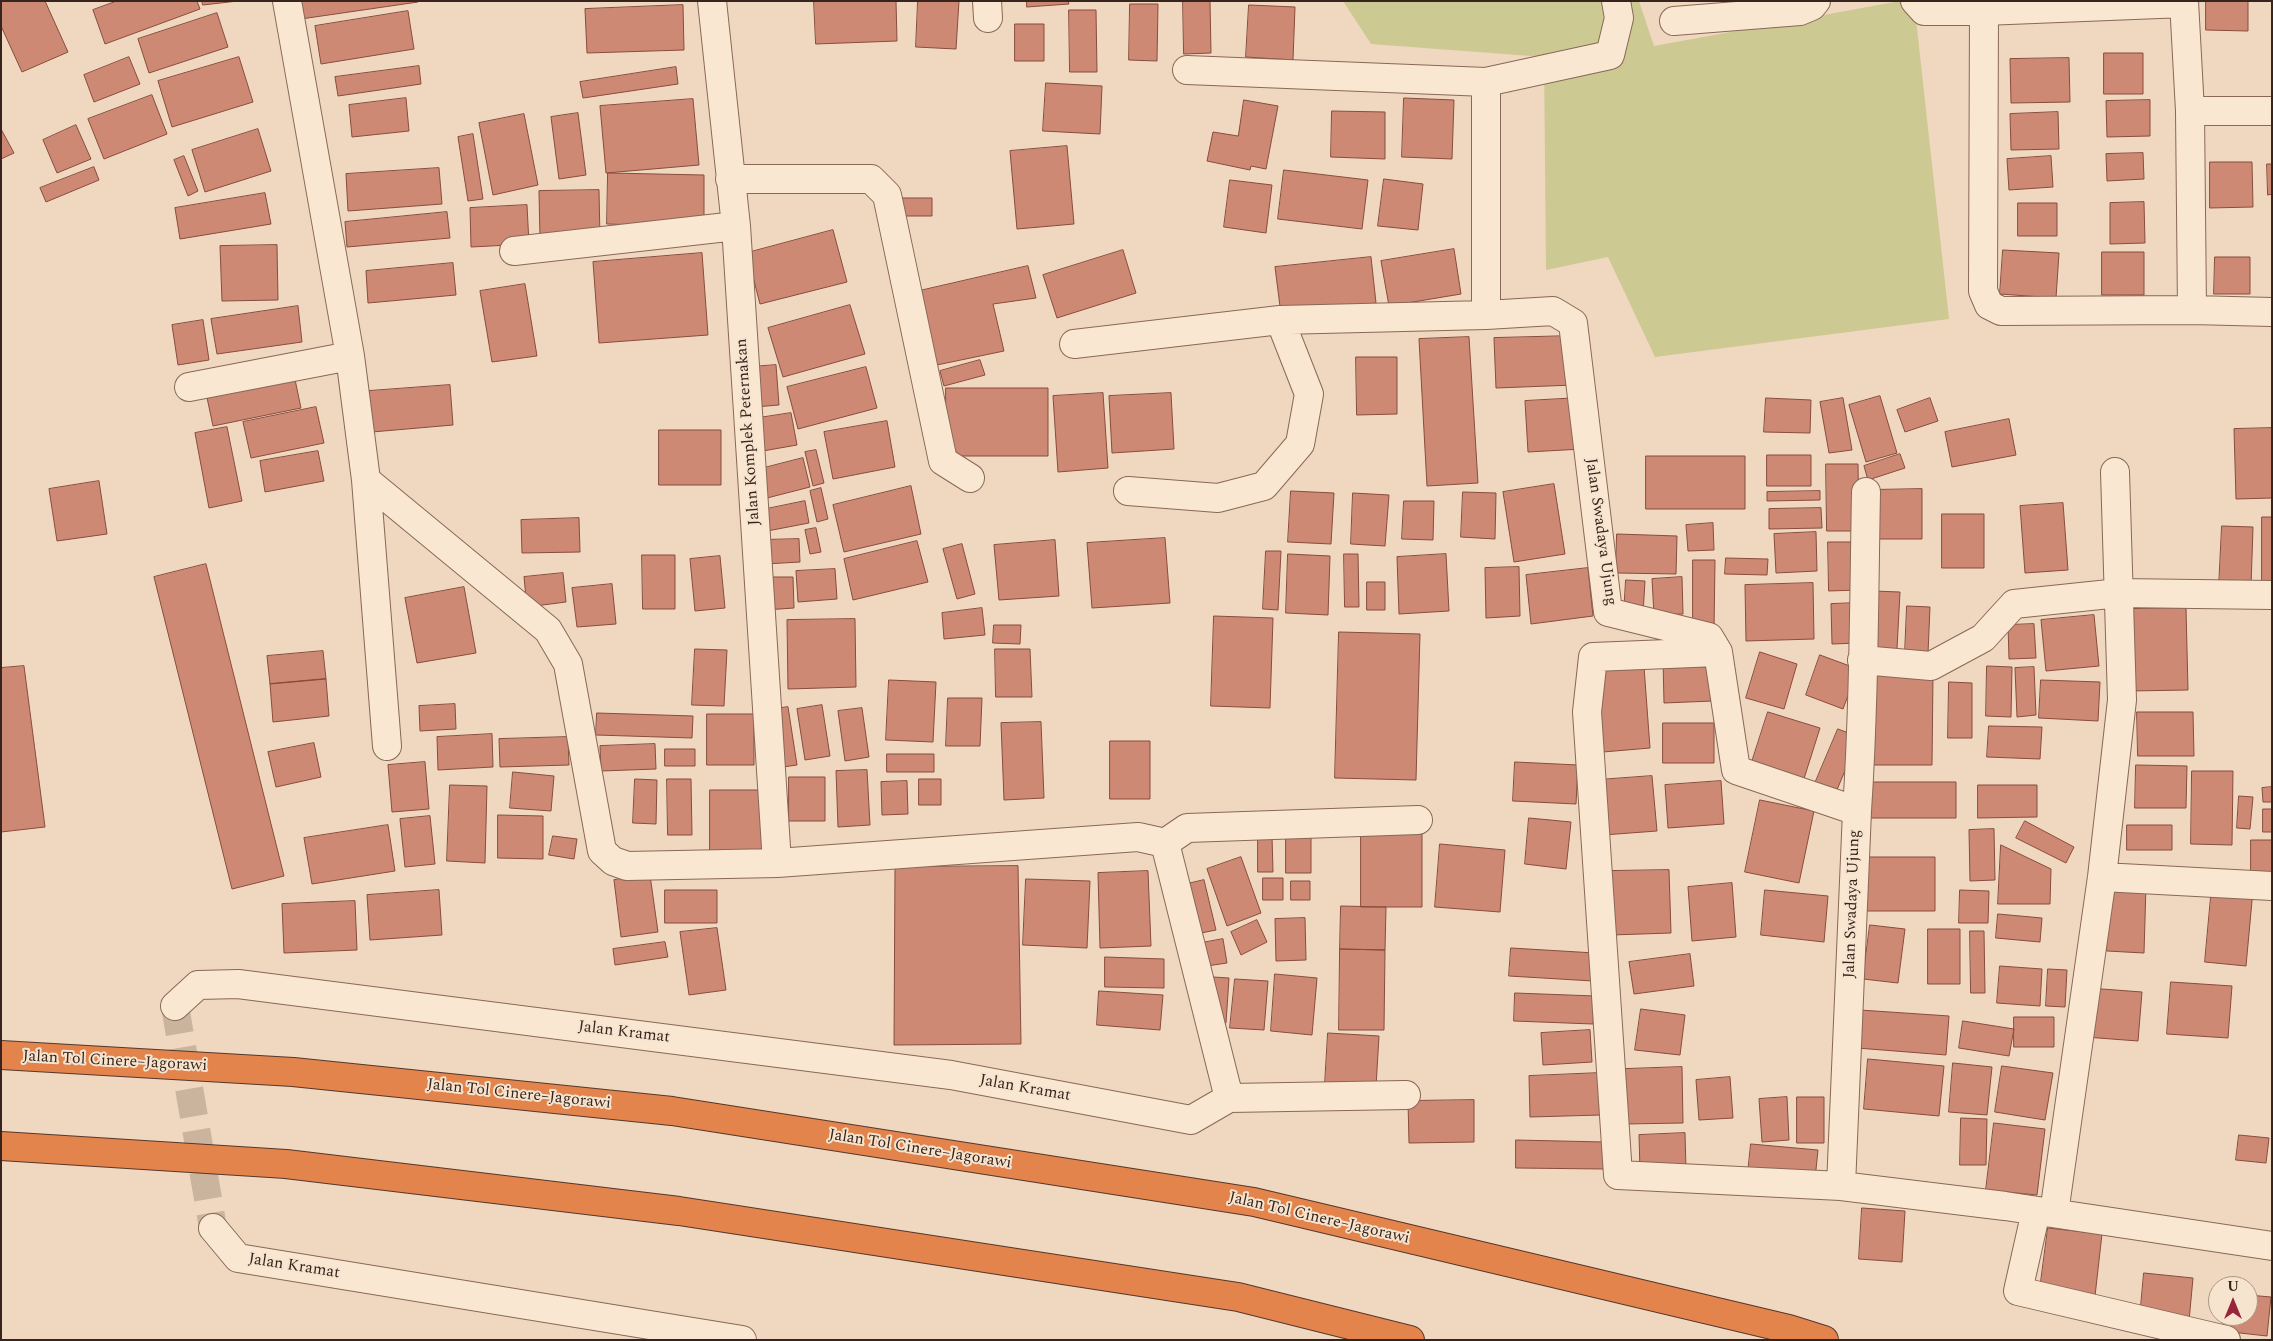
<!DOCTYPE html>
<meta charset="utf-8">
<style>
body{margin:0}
#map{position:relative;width:2273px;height:1341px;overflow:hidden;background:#efd8bf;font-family:Spectral,serif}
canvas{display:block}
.frame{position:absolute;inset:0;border:2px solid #37241c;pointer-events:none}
.north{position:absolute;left:2208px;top:1276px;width:50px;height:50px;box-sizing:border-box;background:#f6e4cf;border:1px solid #aa9787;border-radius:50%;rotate:0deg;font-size:14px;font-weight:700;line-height:20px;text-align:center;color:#37241c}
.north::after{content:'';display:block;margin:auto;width:18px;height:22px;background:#99253c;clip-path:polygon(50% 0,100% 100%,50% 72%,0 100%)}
</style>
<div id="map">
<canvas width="2273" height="1341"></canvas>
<div class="frame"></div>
<div class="north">U</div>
</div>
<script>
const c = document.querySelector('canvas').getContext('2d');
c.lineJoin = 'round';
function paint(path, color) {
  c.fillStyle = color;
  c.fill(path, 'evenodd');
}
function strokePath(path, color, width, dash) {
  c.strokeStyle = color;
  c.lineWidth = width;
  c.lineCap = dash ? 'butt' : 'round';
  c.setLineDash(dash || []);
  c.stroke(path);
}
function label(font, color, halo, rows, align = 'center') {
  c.font = font + ' Spectral,serif';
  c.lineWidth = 4;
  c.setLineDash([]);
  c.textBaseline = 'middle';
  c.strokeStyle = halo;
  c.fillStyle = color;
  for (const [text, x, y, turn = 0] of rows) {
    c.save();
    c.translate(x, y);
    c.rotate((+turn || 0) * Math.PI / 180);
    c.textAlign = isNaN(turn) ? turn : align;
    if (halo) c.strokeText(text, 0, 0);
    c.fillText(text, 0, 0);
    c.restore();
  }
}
const green = new Path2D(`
 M1343,1H1639L1654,46L1900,1H1914L1949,319L1655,357L1608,257L1546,270L1544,57L1371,44Z`);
const building = new Path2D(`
 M1,1H45L68,52L22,72L1,26Z
 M117,1H197L200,9L105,44L93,10Z
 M202,1H238L203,5Z
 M291,1H418V2L294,20Z
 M814,1H896L897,41L816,44Z
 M918,1H959L956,49L916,47Z
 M1027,1H1068L1069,4L1027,7Z
 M1183,1H1210L1211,53L1184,54Z
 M2206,1H2248V31L2206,30Z
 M1130,4H1158L1157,61L1129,60Z
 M683,5L684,50L587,53L585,9Z
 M1249,5L1295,7L1293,60L1246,57Z
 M1069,10H1096L1097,72H1070Z
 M408,11L414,49L321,64L315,26Z
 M217,13L228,47L149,73L138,39Z
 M1015,24H1044V61H1015Z
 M2104,53H2143V94H2104Z
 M129,57L140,84L94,102L84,75Z
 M239,57L253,102L172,127L158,81Z
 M2069,58L2070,102L2011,103L2010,59Z
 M419,66L421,84L338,96L335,77Z
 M676,67L678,84L583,98L580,82Z
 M1046,83L1102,86L1100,134L1043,131Z
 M152,95L167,134L104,159L88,119Z
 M406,98L409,131L352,137L349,105Z
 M1404,98L1454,100L1452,159L1402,157Z
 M693,99L699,165L606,173L600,106Z
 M1244,100L1278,106L1266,169L1251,166L1250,170L1207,161L1213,132L1238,136Z
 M2150,100V136L2107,137L2106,101Z
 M1332,111L1385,112V159L1331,157Z
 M2058,112L2059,149L2011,150L2010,114Z
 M578,113L586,175L559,179L551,117Z
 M524,114L538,185L493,195L479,123Z
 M76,125L91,159L57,173L43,140Z
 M1,129L14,153L1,159Z
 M258,129L271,171L205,192L192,150Z
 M473,134L483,199L468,201L458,137Z
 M1067,146L1074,224L1017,229L1010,151Z
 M2143,153L2144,179L2107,181L2106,154Z
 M184,156L198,191L188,196L174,160Z
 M2051,156L2053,187L2009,190L2007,159Z
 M2210,162H2252L2253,207L2210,208Z
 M2267,164H2272V194L2268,195Z
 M94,167L99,180L46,202L40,188Z
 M439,168L442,204L348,211L346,174Z
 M1284,170L1368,180L1362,229L1278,219Z
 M608,173L704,175V227L607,224Z
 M1384,179L1423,184L1418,230L1378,226Z
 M1230,180L1272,185L1266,233L1224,227Z
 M599,190L600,239H540L539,191Z
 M265,193L271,224L180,239L175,208Z
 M899,198H932V216H900Z
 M2144,202L2145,243L2110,244V203Z
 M2018,203H2057V236H2018Z
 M527,205L529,244L471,247L470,208Z
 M447,212L450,238L347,247L345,222Z
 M833,230L847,282L760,304L747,253Z
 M277,245L278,300L222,301L220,246Z
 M1454,249L1461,294L1389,306L1381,261Z
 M1123,250L1136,293L1057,318L1043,275Z
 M2003,250L2059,253L2056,298L2000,294Z
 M2102,252H2144V295H2102Z
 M702,253L708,335L599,343L593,262Z
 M1371,257L1376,303L1281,314L1275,267Z
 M2215,257H2250V294H2214Z
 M453,263L456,295L368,303L366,271Z
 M1028,266L1036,298L993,304L1004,351L932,366L915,292Z
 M525,284L537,356L492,362L480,291Z
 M850,305L865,354L783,377L768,328Z
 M298,306L302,342L217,354L211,319Z
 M203,320L209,360L178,365L172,325Z
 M1572,336L1574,385L1496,388L1494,338Z
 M1469,337L1478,483L1427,486L1419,339Z
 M1356,357H1397V414L1357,415Z
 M980,360L985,375L944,386L940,371Z
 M776,365L779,405L754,407L751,367Z
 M866,367L877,408L798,429L787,387Z
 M293,370L301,408L213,426L205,388Z
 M450,385L453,425L372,432L369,391Z
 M946,388H1048V456H946Z
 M1103,393L1108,468L1058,472L1053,396Z
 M1171,393L1174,449L1112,453L1109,396Z
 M1880,396L1897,453L1866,462L1849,405Z
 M1579,398L1582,449L1528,452L1525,401Z
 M1766,398L1811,400L1810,433L1764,432Z
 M1843,398L1852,450L1829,453L1820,402Z
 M1930,398L1938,421L1905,432L1897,410Z
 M316,407L324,443L251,458L243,422Z
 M791,413L797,445L757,452L752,419Z
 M2009,419L2016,455L1952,467L1945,432Z
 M887,421L895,467L833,479L824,432Z
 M227,427L242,501L209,508L195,433Z
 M2272,428V498L2236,499L2234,429Z
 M659,430H721V485H659Z
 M816,450L824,483L813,486L805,452Z
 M318,451L324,481L265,492L260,461Z
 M1900,454L1905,468L1868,480L1864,466Z
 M1767,455H1811V486H1767Z
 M1646,456H1745V509H1646Z
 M803,458L810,487L767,498L760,469Z
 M1826,464H1858L1859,531H1827Z
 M99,481L107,534L57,541L49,489Z
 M1554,484L1565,554L1514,562L1503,492Z
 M911,486L921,534L844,552L833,505Z
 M821,488L828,519L817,522L810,491Z
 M1922,489V539H1871V490Z
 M1291,491L1334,493L1331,544L1288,542Z
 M1820,491V500L1767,501V492Z
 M1463,492L1496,493L1495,539L1461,537Z
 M1353,493L1389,495L1385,546L1351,544Z
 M805,501L809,523L762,532L757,511Z
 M1404,501H1434L1433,540L1402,539Z
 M2063,503L2068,570L2025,573L2020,506Z
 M1821,508L1822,528L1769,529V509Z
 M1942,514H1984V568H1942Z
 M2262,517H2272V588H2262Z
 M579,518L580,552L522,553L521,520Z
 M1713,523L1714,550L1688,551L1686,525Z
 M2222,526L2253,527L2251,587H2219Z
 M816,528L821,552L810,554L805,530Z
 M1816,532L1817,571L1776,573L1774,534Z
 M1617,534L1677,536L1676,574L1616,573Z
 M1165,538L1170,603L1092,608L1087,543Z
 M799,539L800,562L765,564L763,540Z
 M1055,540L1059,596L999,600L994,545Z
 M917,541L928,582L853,600L844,559Z
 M1828,542H1857L1858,590L1829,591Z
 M962,544L975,594L957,599L943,549Z
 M1266,551H1281L1278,610L1263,609Z
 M1288,554L1330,556L1328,615L1286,613Z
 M1344,554H1358L1359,607H1345Z
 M1446,554L1449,611L1399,614L1397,557Z
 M642,555H675V609H643Z
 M720,556L725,608L695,611L690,559Z
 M1726,558L1768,559L1767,575L1725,574Z
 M1693,560H1715L1714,630H1693Z
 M206,564L284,876L232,889L154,577Z
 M1519,567L1520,616L1486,618L1485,568Z
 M1588,568L1593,616L1531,624L1526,575Z
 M835,569L837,599L798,602L796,571Z
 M563,573L566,602L527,607L524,577Z
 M763,577H793L794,608L765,610Z
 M1682,577L1683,614L1654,615L1652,579Z
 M1626,580L1645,581L1643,614L1624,613Z
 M1367,582H1385V610H1367Z
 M1813,583L1814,639L1746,641L1745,585Z
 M612,584L616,624L577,627L572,588Z
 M464,587L476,653L417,663L405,598Z
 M1873,591L1900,592L1897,649L1871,648Z
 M1857,603L1859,643L1832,644L1831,604Z
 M1907,606L1930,607L1928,653H1905Z
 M982,608L985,635L944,639L942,613Z
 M2186,608L2188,690L2129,691L2128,609Z
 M2094,615L2099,666L2046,671L2041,620Z
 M1214,616L1273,618L1270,708L1211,706Z
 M855,619L856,687L788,689L787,620Z
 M2034,624L2036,658L2009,659L2008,625Z
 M994,625H1021L1020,644L993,643Z
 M1339,632L1420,634L1416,780L1335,778Z
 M695,649L727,650L724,706L692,705Z
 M995,649H1030L1032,697H996Z
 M323,651L326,679L270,684L267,656Z
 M1760,652L1797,664L1784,709L1746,698Z
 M1820,655L1858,669L1843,709L1806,695Z
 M1711,658L1713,701L1664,703L1663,659Z
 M24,666L45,827L1,832V668Z
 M1987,666L2012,667L2011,717L1986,716Z
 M1644,667L1650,748L1603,752L1597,670Z
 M2034,667L2036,715L2017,717L2015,668Z
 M1873,673L1933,674L1932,765H1872Z
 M326,679L329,716L273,722L270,684Z
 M889,680L936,682L933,742L886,740Z
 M2041,680L2100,682L2098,721L2039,718Z
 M1949,682L1972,683V738H1948Z
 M948,698H982L980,746H946Z
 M455,704L456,729L420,731L419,706Z
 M822,705L830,756L805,760L797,709Z
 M788,707L797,765L776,768L768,710Z
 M862,708L869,757L845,761L838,711Z
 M1768,712L1820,728L1802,785L1750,768Z
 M2137,712H2193L2194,756H2138Z
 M597,713L693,716L692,738L596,735Z
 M707,714H754V765H707Z
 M1041,722L1044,798L1004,800L1001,723Z
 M1663,723H1714V763H1663Z
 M1989,726L2042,727L2040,759L1987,757Z
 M1838,729L1859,737L1834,797L1813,788Z
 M492,734L493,767L438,770L437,737Z
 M568,737L569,765L500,767L499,739Z
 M1110,741H1150V799H1110Z
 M314,743L321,777L276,787L268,752Z
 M655,744L656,769L601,771L600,746Z
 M665,749H695V766H665Z
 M887,754H934V772H887Z
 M425,762L429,809L392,812L388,765Z
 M1515,762L1578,765L1576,804L1513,801Z
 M2136,765L2187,766L2186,808H2135Z
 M867,770L870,825L838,827L836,771Z
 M2192,771H2233L2232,845L2191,844Z
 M513,772L554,776L551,811L510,808Z
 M1652,776L1657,831L1603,835L1598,780Z
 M789,777H825V821H789Z
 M635,779L657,780L656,824L633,823Z
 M667,779H691L692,835H668Z
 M919,779H941V805H919Z
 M907,781L908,814L882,815L881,782Z
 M1721,781L1724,824L1668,828L1665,785Z
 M1862,782H1956V818H1862Z
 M450,785L487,786L485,863L447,861Z
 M1978,785H2037V817L1978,818Z
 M2272,787V802H2263L2262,788Z
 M710,790H763V853H710Z
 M2239,796L2253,797L2250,829L2237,828Z
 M1760,800L1814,811L1799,883L1745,872Z
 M2263,809H2272V832H2263Z
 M498,815L543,816V859L498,858Z
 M430,816L435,864L405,867L400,819Z
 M1529,818L1571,822L1566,869L1525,864Z
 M2025,821L2074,847L2066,863L2016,838Z
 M388,825L395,871L312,884L304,838Z
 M2127,825H2172V850H2127Z
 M1994,829L1995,880L1970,881L1969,830Z
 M1286,832H1311V873H1286Z
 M1361,833H1422V907H1361Z
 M553,836L577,839L574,859L549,855Z
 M1258,836H1272L1273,872H1258Z
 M2251,840H2272V872H2251Z
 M1440,844L1505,850L1500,912L1435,907Z
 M2001,845L2051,869L2050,904H1998Z
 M1241,857L1261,913L1227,926L1207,869Z
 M1866,857H1935V911H1866Z
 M1018,866L1021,1044L894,1045L895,867Z
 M1669,870L1671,933L1611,935L1610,871Z
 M1148,871L1151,946L1100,948L1098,873Z
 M650,875L658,932L621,937L614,880Z
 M1263,878H1283V900H1263Z
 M1026,879L1090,881L1087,948L1023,945Z
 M1204,880L1216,930L1191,935L1179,886Z
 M1291,881H1310V900H1291Z
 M1732,883L1736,937L1692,941L1688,887Z
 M2110,884L2146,885L2144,953L2107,951Z
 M2212,886L2253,890L2246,966L2205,962Z
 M439,890L442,935L370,940L367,895Z
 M665,890H717V923H665Z
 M1765,890L1828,896L1824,942L1761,935Z
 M1960,890L1989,891L1988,923H1959Z
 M355,901L357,950L284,953L282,904Z
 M1341,906L1386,907L1385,950L1340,949Z
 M1998,914L2042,918L2040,942L1996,938Z
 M1305,918L1306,960L1276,961L1275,919Z
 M1257,920L1267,942L1241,955L1231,932Z
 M1870,925L1905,929L1898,983L1863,979Z
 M717,928L726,990L689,995L680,932Z
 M1928,929H1960V984H1928Z
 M1970,931H1984L1985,993H1971Z
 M1223,939L1227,963L1200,967L1196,944Z
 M665,942L668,957L615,965L613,949Z
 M1511,948L1595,953L1593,981L1509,976Z
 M1340,949L1385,950L1384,1030H1339Z
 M1690,954L1694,986L1634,994L1629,962Z
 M1105,957L1164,959V988L1105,987Z
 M2000,966L2042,969L2040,1006L1997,1003Z
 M2048,969L2067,970L2065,1007L2046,1006Z
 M1275,974L1317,978L1312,1035L1271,1031Z
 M1213,977L1229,978L1226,1023L1210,1022Z
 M1235,979L1268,981L1264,1030L1230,1028Z
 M2171,982L2232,986L2228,1038L2167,1034Z
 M2089,988L2142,992L2138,1041L2085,1037Z
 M1099,991L1163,995L1160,1030L1097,1025Z
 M1515,993L1595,996L1593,1024L1514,1021Z
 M1641,1009L1685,1015L1680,1055L1635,1050Z
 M1860,1010L1949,1016L1946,1055L1857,1048Z
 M2014,1017H2054V1047H2014Z
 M1963,1021L2014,1029L2009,1056L1959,1048Z
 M1590,1030L1592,1062L1543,1065L1541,1033Z
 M1328,1033L1379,1036L1376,1087L1325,1084Z
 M1868,1059L1944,1066L1939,1116L1864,1109Z
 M1953,1063L1992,1067L1987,1115L1949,1112Z
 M2002,1066L2053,1073L2045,1120L1995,1112Z
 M1682,1067L1683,1123L1626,1124L1625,1069Z
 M1600,1073L1601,1115L1530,1117L1529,1076Z
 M1730,1077L1733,1118L1699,1120L1696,1080Z
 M1787,1097L1789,1140L1762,1142L1759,1099Z
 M1797,1097H1824V1143H1797Z
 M1474,1100V1142L1409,1143L1408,1101Z
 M1961,1118L1987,1119L1986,1165H1960Z
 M1994,1123L2045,1129L2037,1195L1986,1190Z
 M1685,1133L1686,1169L1640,1171L1639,1135Z
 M2239,1135L2269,1138L2266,1163L2236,1160Z
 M1516,1140L1604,1142V1169L1516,1168Z
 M1751,1144L1818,1150L1815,1179L1748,1173Z
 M1862,1208L1905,1211L1902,1262L1859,1259Z
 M2048,1228L2102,1234L2095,1296L2040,1289Z
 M2144,1273L2193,1278L2189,1321L2140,1317Z
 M2248,1295L2271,1297L2267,1336L2222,1331L2224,1316H2248Z`);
const minorTunnel = new Path2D(`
 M175,1006L213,1228`);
const minor = new Path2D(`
 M712,1L736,226L777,863
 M987,1L988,18
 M1915,1L1924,11H1984L1983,291L1989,305L2001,311L2192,310
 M2184,1L2190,111L2192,310L2272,312
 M1984,11L2184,3
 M1674,21L1800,11L1812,6L1816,1
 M1187,70L1486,82
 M2190,111H2272
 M730,179H871L887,195L943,461L970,478
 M514,251L736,226
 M1486,315V82L1610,55L1619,18L1616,1
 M1074,344L1280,320L1486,315L1553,311L1573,323L1608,612L1709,637L1718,652L1736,770L1857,811L1841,1186
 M189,387L350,356
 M366,480L387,746
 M1128,491L1218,498L1264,486L1300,444L1309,394L1280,320
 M1718,652L1593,657L1587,712L1618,1175L1841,1186L2005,1206L2272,1246
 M1862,660L1931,666L1983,638L2014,604L2119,593L2272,595
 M1857,811C1864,705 1864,599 1866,492
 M1165,843L1187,828L1418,820
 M2102,877L2272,886
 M175,1006L198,985L238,984L951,1075L1191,1120L1229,1098L1165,843L1138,837L777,863L627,866L613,861L602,851L568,664L548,630L366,480L350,356L287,1
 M1229,1098L1406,1095
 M2036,1211L2018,1291L2226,1340
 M2054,1213L2102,877L2122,700L2115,472
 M213,1228L238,1258L742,1340`);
const highway = new Path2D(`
 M1,1055L293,1072L672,1111L1254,1202L1789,1329L1824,1340
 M1,1146L286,1164L679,1211L1238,1297L1410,1340`);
const streetNames = [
 ["Jalan Komplek Peternakan",749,432,-94],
 ["Jalan Swadaya Ujung",1600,532,82],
 ["Jalan Swadaya Ujung",1853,904,-88],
 ["Jalan Kramat",624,1033,7],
 ["Jalan Tol Cinere–Jagorawi",115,1062,3],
 ["Jalan Kramat",1025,1089,10],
 ["Jalan Tol Cinere–Jagorawi",519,1095,6],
 ["Jalan Tol Cinere–Jagorawi",920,1150,9],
 ["Jalan Tol Cinere–Jagorawi",1319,1219,13],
 ["Jalan Kramat",294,1267,9]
];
paint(green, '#cdc993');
paint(building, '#ce8974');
strokePath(building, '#884c3c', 1);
strokePath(minorTunnel, '#cab49e', 28, [28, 14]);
strokePath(minor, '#886857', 30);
strokePath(highway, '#55372c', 30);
strokePath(minor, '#fae7d2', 28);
strokePath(highway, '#e2844c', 28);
label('16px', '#37241c', '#f6e4cf', streetNames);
</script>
